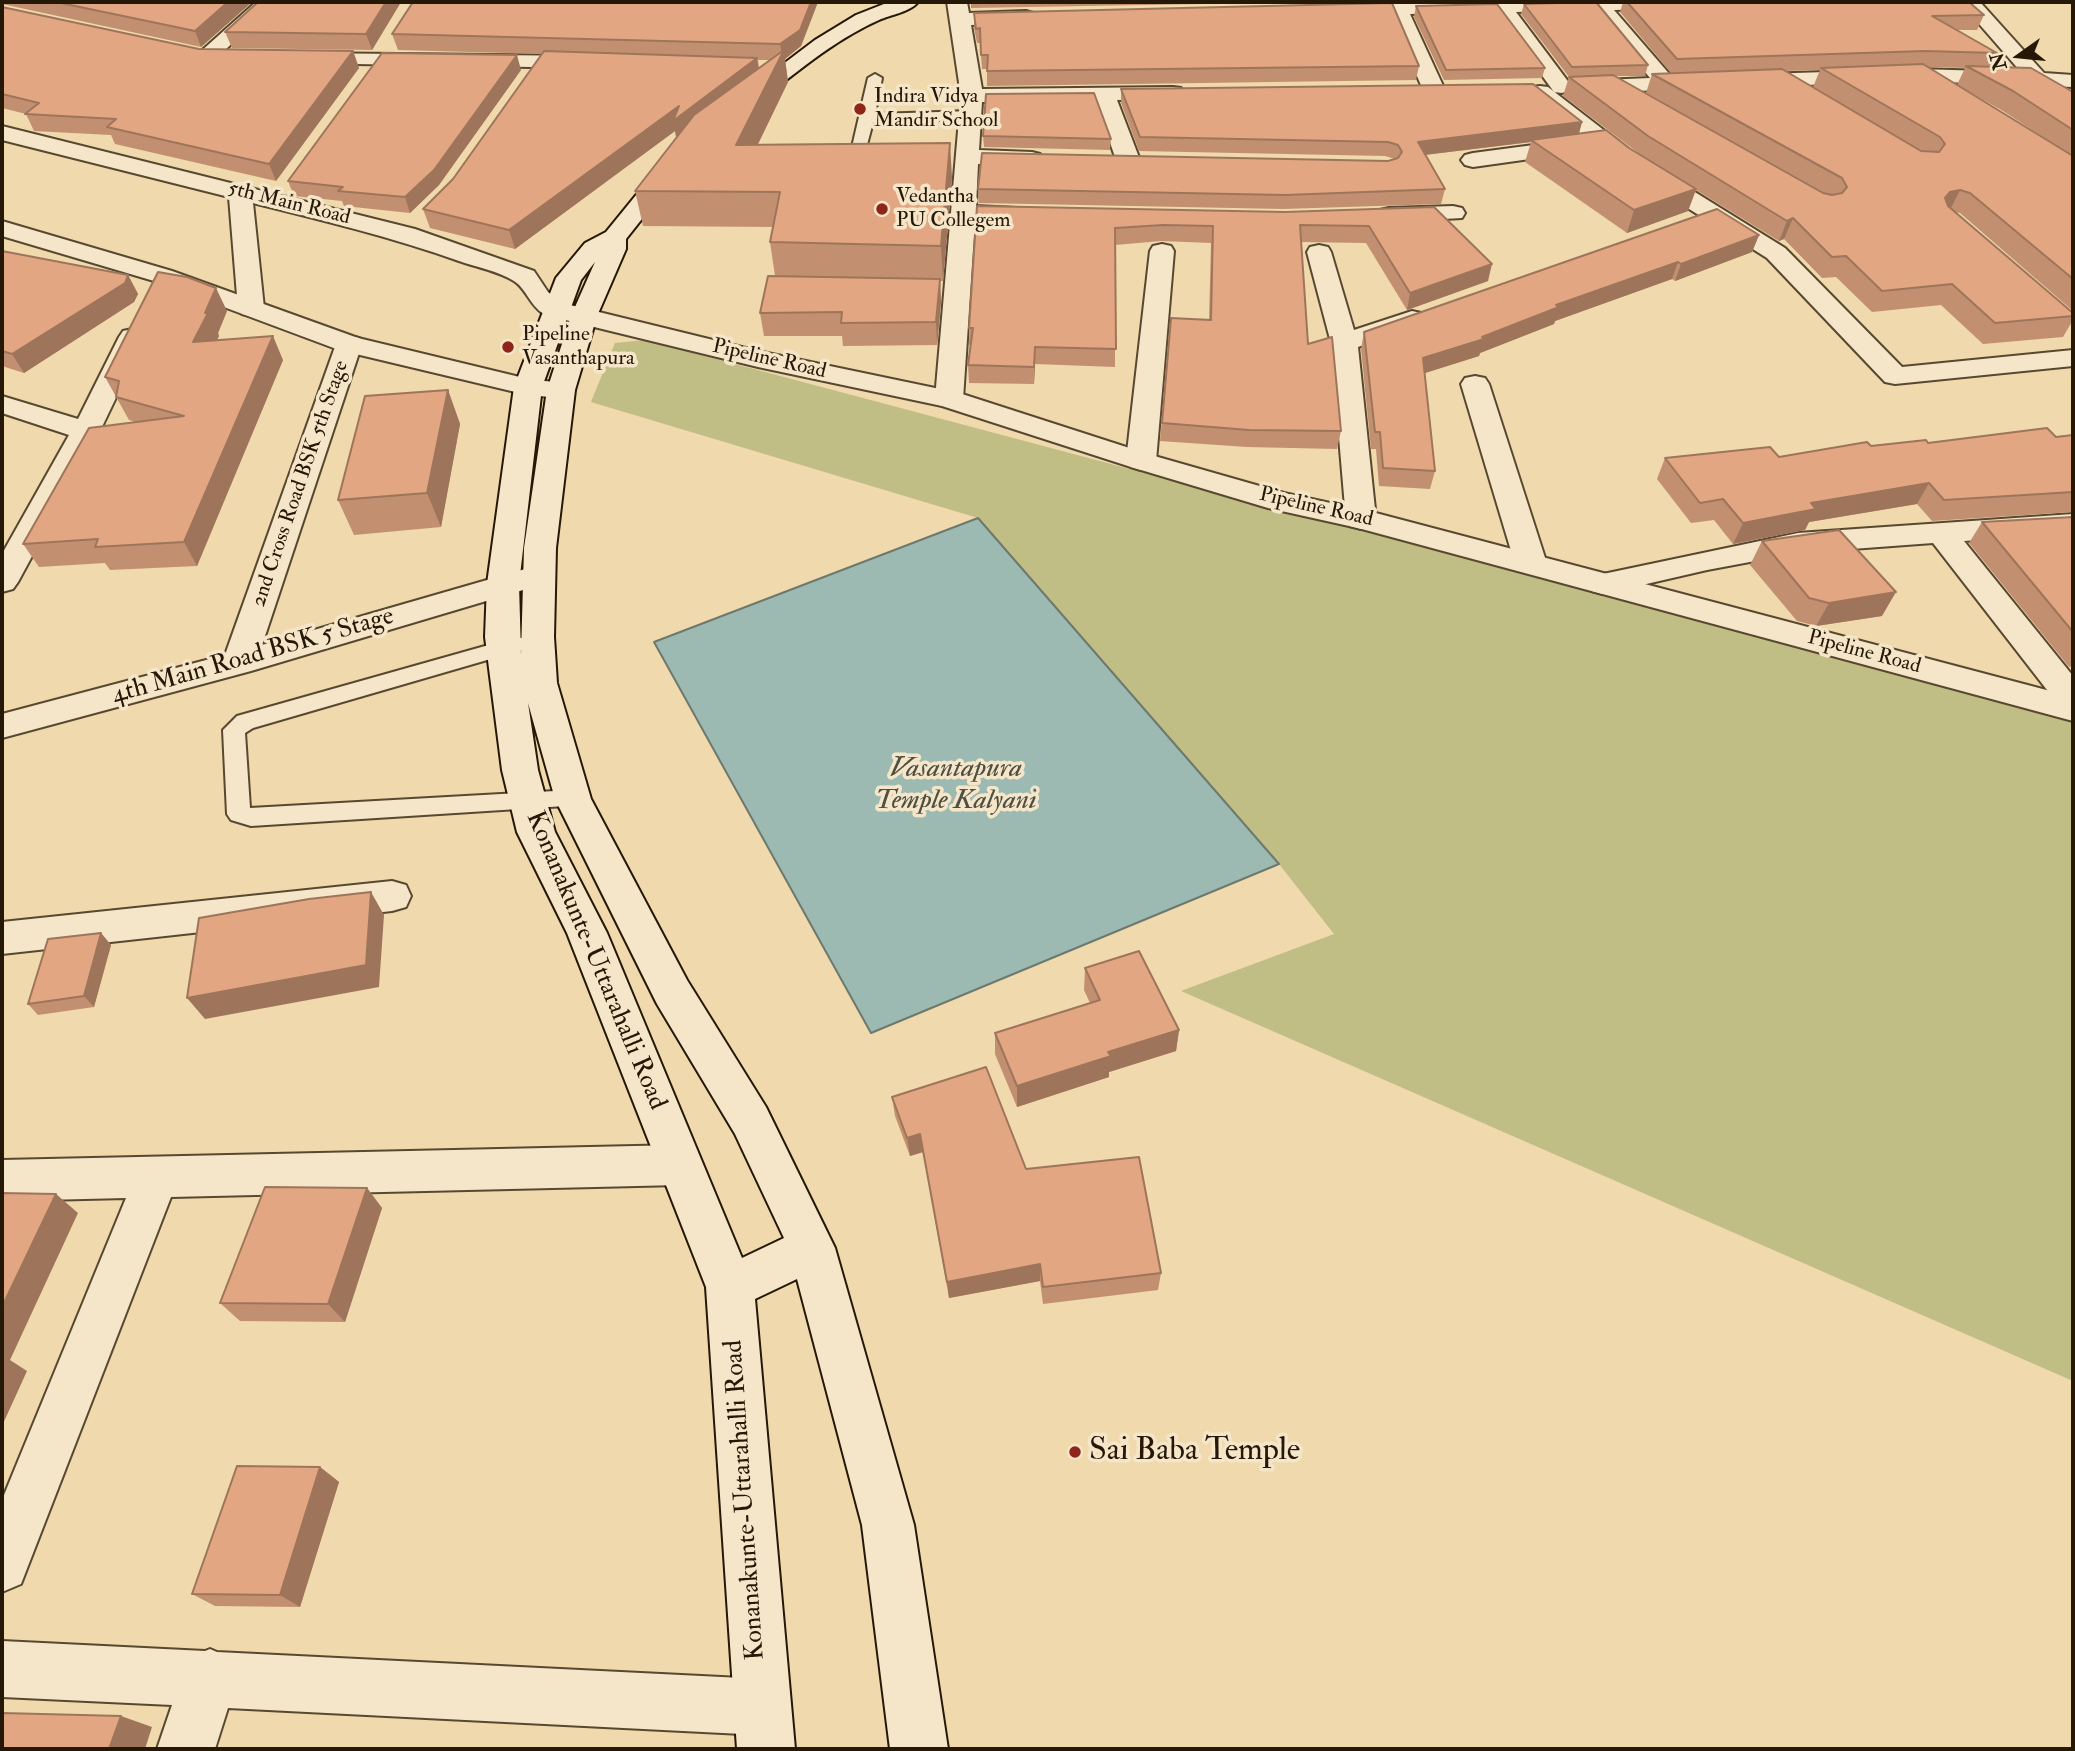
<!DOCTYPE html>
<style>
body{margin:0}
#map{position:relative;width:2075px;height:1751px;overflow:hidden;background:#efd9ad;font-family:"IM FELL Double Pica",serif}
canvas{display:block}
.frame{position:absolute;inset:0;border:4px solid #261806;pointer-events:none}
.north{position:absolute;left:1984px;top:21px;width:70px;height:70px;-webkit-text-stroke:5px #f5e6ca;paint-order:stroke;rotate:255deg;font-size:19px;font-weight:700;line-height:28px;text-align:center;color:#261806}
.north::after{content:'';display:block;margin:auto;width:24px;height:32px;background:#261806;clip-path:polygon(50% 0,100% 100%,50% 72%,0 100%)}
</style>
<div id="map">
<canvas width="2075" height="1751"></canvas>
<div class="frame"></div>
<div class="north">N</div>
</div>
<script>
const c = document.querySelector('canvas').getContext('2d');
c.lineJoin = 'round';
function paint(path, color) {
  c.fillStyle = color;
  c.fill(path, 'evenodd');
}
function strokePath(path, color, width, dash) {
  c.strokeStyle = color;
  c.lineWidth = width;
  c.lineCap = dash ? 'butt' : 'round';
  c.setLineDash(dash || []);
  c.stroke(path);
}
function label(font, color, halo, rows, align = 'center') {
  c.font = font + ' "IM FELL Double Pica",serif';
  c.lineWidth = 7;
  c.setLineDash([]);
  c.textBaseline = 'middle';
  c.strokeStyle = halo;
  c.fillStyle = color;
  for (const [text, x, y, turn = 0] of rows) {
    c.save();
    c.translate(x, y);
    c.rotate((+turn || 0) * Math.PI / 180);
    c.textAlign = isNaN(turn) ? turn : align;
    if (halo) c.strokeText(text, 0, 0);
    c.fillText(text, 0, 0);
    c.restore();
  }
}
const green = new Path2D(`
 M645,340L2073,720V1381L1181,991L1334,934L1279,864L978,518L591,402L615,343Z`);
const water = new Path2D(`
 M978,518L1279,864L871,1033L654,642Z`);
const service = new Path2D(`
 M875,74L882,78L875,114L971,111L978,115L971,119L873,122L863,160L861,163H851L849,160L868,78Z
 M517,637L525,639L528,644L525,649L253,728L245,733L250,808L573,790L581,793L585,799L581,805L251,826L231,820L227,814L223,730L237,716Z`);
const minor = new Path2D(`
 M256,2H277L213,61H199L196,57L199,53Z
 M947,2H967L969,13L1026,11L1033,13L1036,17L1033,21L1026,23L971,25L982,89L1173,87L1181,88L1184,93L1181,98L1173,99L1117,100L1140,160L1136,165H1120L1116,160L1096,101L982,102L979,150L1032,152L1040,154L1043,159L1040,164L1032,166L978,164L976,206L1037,209L1040,214L1037,219L1028,221L975,220L963,399L959,405L949,407L939,405L935,399L961,96Z
 M1443,2H1696L1693,6L1686,8L1614,10L1672,77L1918,69L2021,72L1960,2H1980L2044,73L2073,75V87L1918,81L1579,93L1570,90L1562,93L1554,92L1496,12L1410,14L1445,90L1442,95H1426L1423,90L1391,15L1342,16L1335,14L1332,10L1335,6L1342,4ZM1594,10L1650,78L1579,81L1570,84L1516,12Z
 M303,53L590,56L597,58L600,62L597,66L590,68L296,63L293,59L296,55Z
 M1540,86L1548,87L1640,158L1785,248L1902,367L2073,350V366L1895,384L1885,382L1767,258L1624,168L1532,97L1529,92L1532,87Z
 M2,126L415,229L534,271L548,292L571,310L567,316C533,324 531,291 514,281C498,271 476,267 459,261C391,237 322,220 253,203L264,308L260,314L251,316L242,314L238,308L229,197L2,140Z
 M1579,139L1587,141L1590,146L1587,151L1473,167L1465,165L1461,160L1465,155L1473,153Z
 M1453,206L1462,208L1465,213L1462,218L1389,222L1380,220L1377,215L1380,210L1389,208Z
 M1162,244L1171,246L1174,251L1156,461L1151,467L1141,470L1131,467L1126,461L1150,251L1153,246Z
 M1319,245L1328,247L1331,252L1354,330L1412,311L1421,313L1425,319L1421,325L1358,347L1376,519L1372,526L1361,529L1350,526L1346,519L1331,343L1307,252L1310,247Z
 M132,329L141,331L145,337L100,431L18,582L13,589L2,592V554L69,435L2,413V396L78,419L119,337L123,331Z
 M349,336L359,338L362,344L262,645L539,565L550,568L555,575L550,582L251,671L2,738V714L225,655L336,344L339,338Z
 M1475,376L1485,378L1489,384L1547,564L1542,571L1531,574L1520,571L1515,564L1461,384L1465,378Z
 M2073,514V534L1964,541L2073,676V711L2061,708L1933,543L1798,553L1707,570L1603,594L1592,591L1587,584L1592,577L1603,574L1798,533Z
 M392,881L406,885L411,896L406,907L392,911L2,954V922Z
 M680,1145L696,1151L702,1165L696,1179L680,1185L171,1197L21,1584L2,1592V1500L126,1198L2,1201V1160Z
 M2,1641L205,1651L210,1649L217,1652L762,1679L782,1687L790,1707L782,1727L762,1735L228,1708L215,1749H157L172,1705L2,1697Z`);
const tertiary = new Path2D(`
 M2,221L172,271L358,338L528,379L571,384L575,390L571,396L561,398L528,395L339,350L154,281L2,236Z
 M558,302L758,351L959,393L1151,455L1284,493L1372,512L2073,697V721L1358,528L1268,508L1131,467L942,406L758,367L549,316L545,310L549,304Z`);
const secondary = new Path2D(`
 M889,2H918C910,12 890,15 879,20C832,41 792,76 752,107H736L733,102L815,40L856,15Z
 M671,160L679,162L683,167L626,239V249L597,316L575,390L556,548L554,637L557,683L591,799L687,980L766,1107L835,1248L914,1525L948,1749H890L862,1525L797,1279L755,1299L795,1749H737L706,1287L567,933L517,832L502,770L485,637L487,584L514,387L556,278L585,243L606,232L663,162ZM595,262L571,316L547,390L524,548L521,655L519,584L542,387L581,280ZM528,703L555,799L657,1004L735,1134L784,1238L742,1258L607,933L555,832L538,770Z`);
const wall = new Path2D(`
 M2,2H252L201,47L2,4Z
 M401,2L372,50L232,48L225,32Z
 M413,2H818L801,46L785,59L788,82L758,144L952,177L943,281H940L941,302L937,345L843,346L842,336H764L760,313L775,276L770,242L773,227L643,226L635,191L676,138L675,131L515,249L430,228L423,209L453,179L542,54L398,50L392,34ZM758,60H770L759,68Z
 M971,2H1317L971,8Z
 M1623,2H1969L1984,15L1977,30H1956L1997,53L1990,67L2073,92V311L1960,213L1955,212L2073,313V320L2063,337L1983,344L1941,305L1872,312L1836,277L1822,278L1784,239L1779,241L1696,190L1688,211L1627,233L1525,162L1531,142L1425,155L1445,189L1441,204L1283,209L979,203L978,189L1388,161L1395,159L1385,156L1139,151L1121,103V89L1582,122L1579,134L1629,148L1641,155L1563,96L1569,77L1521,14L1524,4L1648,65L1645,76H1615L1768,162L1646,93L1652,74L1671,73L1620,12ZM1927,67L1965,68L1957,85L2003,111L2057,146ZM1820,70L1813,87L1784,71Z
 M1416,6L1545,68L1542,78L1444,80L1414,17Z
 M2,7L199,49L353,51L359,68L276,181L115,144L111,135L34,131L26,114L2,108Z
 M974,13L1419,66L1416,80L987,86V69H982L980,43H977L974,28Z
 M521,70L439,185L410,213L344,206L342,201L294,196L288,181Z
 M983,136L1111,139L1110,150L984,147Z
 M977,206L1285,212L1434,207L1488,281L1407,310L1366,243L1301,242L1308,344L1341,431L1337,449L1247,447L1160,441L1171,318L1209,320L1211,243L1161,241L1115,245V367L1035,364L1034,384L969,383L968,365L971,345H969V328Z
 M1759,235L1752,252L1675,281L1672,279L1555,321L1554,324L1480,353L1479,356L1424,373L1435,471L1430,489L1379,486L1376,449H1371L1361,349L1364,332Z
 M2,251L128,275L138,294L134,302L24,373L2,366Z
 M227,311L218,333L219,336L217,340L283,360L197,566L110,570L105,563L39,567L23,544L136,422L129,420L105,377Z
 M448,390L460,424L441,527L354,535L338,500Z
 M2073,435V512L1932,521L1917,504L1809,522L1805,530L1733,544L1714,520L1691,523L1657,479L1665,458L1779,457L1871,446L2056,437Z
 M2073,517V666L2069,667L1969,543L1982,522Z
 M1762,541L1882,616L1816,626L1797,621L1750,565Z
 M101,933L111,945L94,1007L38,1015L28,1004Z
 M1085,968L1179,1030L1176,1051L1109,1072V1077L1017,1107L995,1054V1033L1090,1003L1084,990Z
 M892,1097L1026,1169L1161,1273L1158,1290L1043,1304L1040,1281L949,1298L923,1152L910,1156L895,1116Z
 M367,1188L382,1208L345,1322L240,1321L220,1303Z
 M320,1467L339,1482L300,1607L215,1606L192,1594Z`);
const shadedWall = new Path2D(`
 M228,2H252L201,47L195,31Z
 M386,2H401L372,50L366,34Z
 M811,2H818L801,46L785,59L788,82L741,179L736,145L782,54L780,44Z
 M353,51L359,68L276,181L269,164Z
 M517,55L521,70L439,185L410,213L405,197Z
 M757,58L760,77L677,140L675,131L515,249L509,230L679,106Z
 M1582,122L1578,136L1531,140V142L1415,156L1418,142Z
 M950,143L952,177L943,281L941,246Z
 M1696,189L1688,211L1627,233L1634,210Z
 M1960,190L1950,210L1945,198L1950,192Z
 M1793,218L1784,239L1779,241L1787,221Z
 M1759,235L1752,252L1675,281L1681,264Z
 M1678,262L1672,279L1555,321L1554,324L1480,353L1479,356L1419,375L1423,358L1482,337L1556,305Z
 M1492,264L1488,281L1407,310L1410,293Z
 M128,275L138,294L134,302L24,373L12,354Z
 M940,279L941,302L937,345L936,322Z
 M216,288L227,311L218,333L219,336L205,365L193,342Z
 M273,336L283,360L197,566L184,542Z
 M1035,347V364L1034,384V367Z
 M448,390L460,424L441,527L427,493Z
 M1929,483L1917,504L1809,522L1805,530L1733,544L1743,523L1811,503Z
 M1896,592L1882,616L1816,626L1829,603Z
 M371,892L384,915L379,987L205,1019L187,998Z
 M101,933L111,945L94,1007L84,996Z
 M1179,1030L1176,1051L1109,1072V1077L1017,1107V1086L1108,1052Z
 M920,1134L923,1152L910,1156L907,1138Z
 M367,1188L382,1208L345,1322L328,1304Z
 M56,1194L78,1213L10,1360L27,1371L2,1426V1307Z
 M1040,1264V1281L949,1298L947,1282Z
 M320,1467L339,1482L300,1607L280,1595Z
 M121,1716L152,1727L145,1749H109Z`);
const building = new Path2D(`
 M56,2H228L195,31Z
 M258,2H386L366,34L225,32Z
 M413,2H811L800,30L780,44L392,34Z
 M1596,2L1648,65L1572,67L1524,4Z
 M1627,2H1969L1984,15L1932,16L1997,53L1925,51L1677,59Z
 M1392,3L1419,66L987,71L988,55H981L980,28L976,29L974,13Z
 M1497,4L1545,68L1446,70L1416,6Z
 M2,7L199,49L353,51L269,164L107,127L116,119L25,114L39,103L2,94Z
 M784,50L736,145L950,143L941,246L770,242L780,192L635,191L694,115Z
 M544,51L757,58L673,121L679,106L509,230L423,209L453,179Z
 M382,53L517,55L434,170L405,197L338,191L343,187L288,181Z
 M1923,64L2073,156V279L1970,193L1960,190L1950,192L1945,198L1948,206L2073,313V316L1995,323L1952,284L1882,291L1846,256L1832,257L1793,218L1787,221L1648,136L1569,77L1613,75L1823,193L1832,195L1842,193L1847,187L1842,178L1652,74L1782,69L1921,151L1939,152L1945,144L1940,137L1821,68Z
 M1966,66L2031,68L2073,92V130L2013,91Z
 M1533,84L1582,122L1418,142L1445,189L1285,195L978,189L982,153L1388,161L1398,158L1402,152L1398,145L1388,142L1140,137L1121,89Z
 M1094,93L1111,139L983,136L986,94Z
 M1606,130L1629,148L1696,189L1634,210L1531,140Z
 M977,206L1285,212L1434,207L1492,264L1410,293L1369,226L1300,225L1308,344L1332,337L1341,431L1249,430L1162,423L1171,318L1211,320L1213,226L1163,225L1115,228L1116,349L1035,347L1034,367L968,365L973,328H969Z
 M1717,209L1759,235L1681,264L1678,262L1556,305L1559,307L1482,337L1484,339L1423,358L1435,471L1383,468L1380,432H1375L1364,332Z
 M2,251L128,275L125,283L12,354L2,351Z
 M158,272L187,277L216,288L205,313H208L193,342L273,336L184,542L95,547L98,539L23,544L89,428L184,416L116,397L119,381L105,377Z
 M768,276L940,279L936,322L841,323L842,312L760,313Z
 M448,390L427,493L338,500L365,396Z
 M2047,428L2056,437L2073,435V492L1944,500L1929,483L1811,503L1816,509L1743,523L1723,499L1700,503L1665,458L1770,447L1779,457L1867,442L1871,446L1926,440L1928,443Z
 M2073,517V632L1982,522Z
 M1839,530L1896,592L1829,603L1809,598L1762,541Z
 M371,892L366,965L187,998L199,918L309,899Z
 M101,933L84,996L28,1004L48,939Z
 M1139,951L1179,1030L1108,1052L1111,1056L1017,1086L995,1033L1100,1000L1085,968Z
 M986,1067L1026,1169L1139,1157L1161,1273L1043,1287L1040,1264L947,1282L920,1134L907,1138L892,1097Z
 M265,1187L367,1188L328,1304L220,1303Z
 M2,1193L56,1194L2,1307Z
 M237,1466L320,1467L280,1595L192,1594Z
 M2,1713L121,1716L109,1749H2Z`);
const markers = [
 [860,109,7,"#8f2418"],
 [882,209,7,"#8f2418"],
 [508,347,7,"#8f2418"],
 [1075,1452,7,"#8f2418"]
];
const farPoinames = [
 ["Indira Vidya",874,97],
 ["Mandir School",874,121],
 ["Vedantha",896,197],
 ["PU Collegem",896,221],
 ["Pipeline",522,335],
 ["Vasanthapura",522,359]
];
const farStreetnames = [
 ["5th Main Road",289,204,14],
 ["Pipeline Road",769,360,13],
 ["2nd Cross Road BSK 5th Stage",301,484,-71],
 ["Pipeline Road",1316,508,13],
 ["Pipeline Road",1864,653,15]
];
const streetNames = [
 ["4th Main Road BSK 5 Stage",253,657,-16],
 ["Konanakunte-Uttarahalli Road",595,961,67],
 ["Konanakunte-Uttarahalli Road",746,1500,-94]
];
const waterNames = [
 ["Vasantapura",956,770],
 ["Temple Kalyani",956,802]
];
const nearPoinames = [
 ["Sai Baba Temple",1089,1452]
];
paint(green, '#c0bd85');
paint(water, '#9cb9b2');
strokePath(water, '#6d796d', 2);
strokePath(service, '#584830', 4);
strokePath(minor, '#584830', 4);
strokePath(tertiary, '#584830', 4);
strokePath(secondary, '#261806', 4);
paint(service, '#f5e6ca');
paint(minor, '#f5e6ca');
paint(tertiary, '#f5e6ca');
paint(secondary, '#f5e6ca');
paint(wall, '#c29070');
paint(shadedWall, '#9e755b');
paint(building, '#e2a782');
strokePath(building, '#9e755b', 2);
for (const [x, y, r, color] of markers) {
  const dot = new Path2D();
  dot.arc(x, y, r, 0, 2 * Math.PI);
  c.fillStyle = color;
  c.fill(dot);
  strokePath(dot, '#f5e6ca', 2.5);
}
label('21px', '#261806', '#f5e6ca', farPoinames, 'left');
label('21px', '#261806', '#f5e6ca', farStreetnames);
label('26px', '#261806', '#f5e6ca', streetNames);
label('italic 28px', '#4f5042', '#f5e6ca', waterNames);
label('32px', '#261806', '#f5e6ca', nearPoinames, 'left');
</script>
